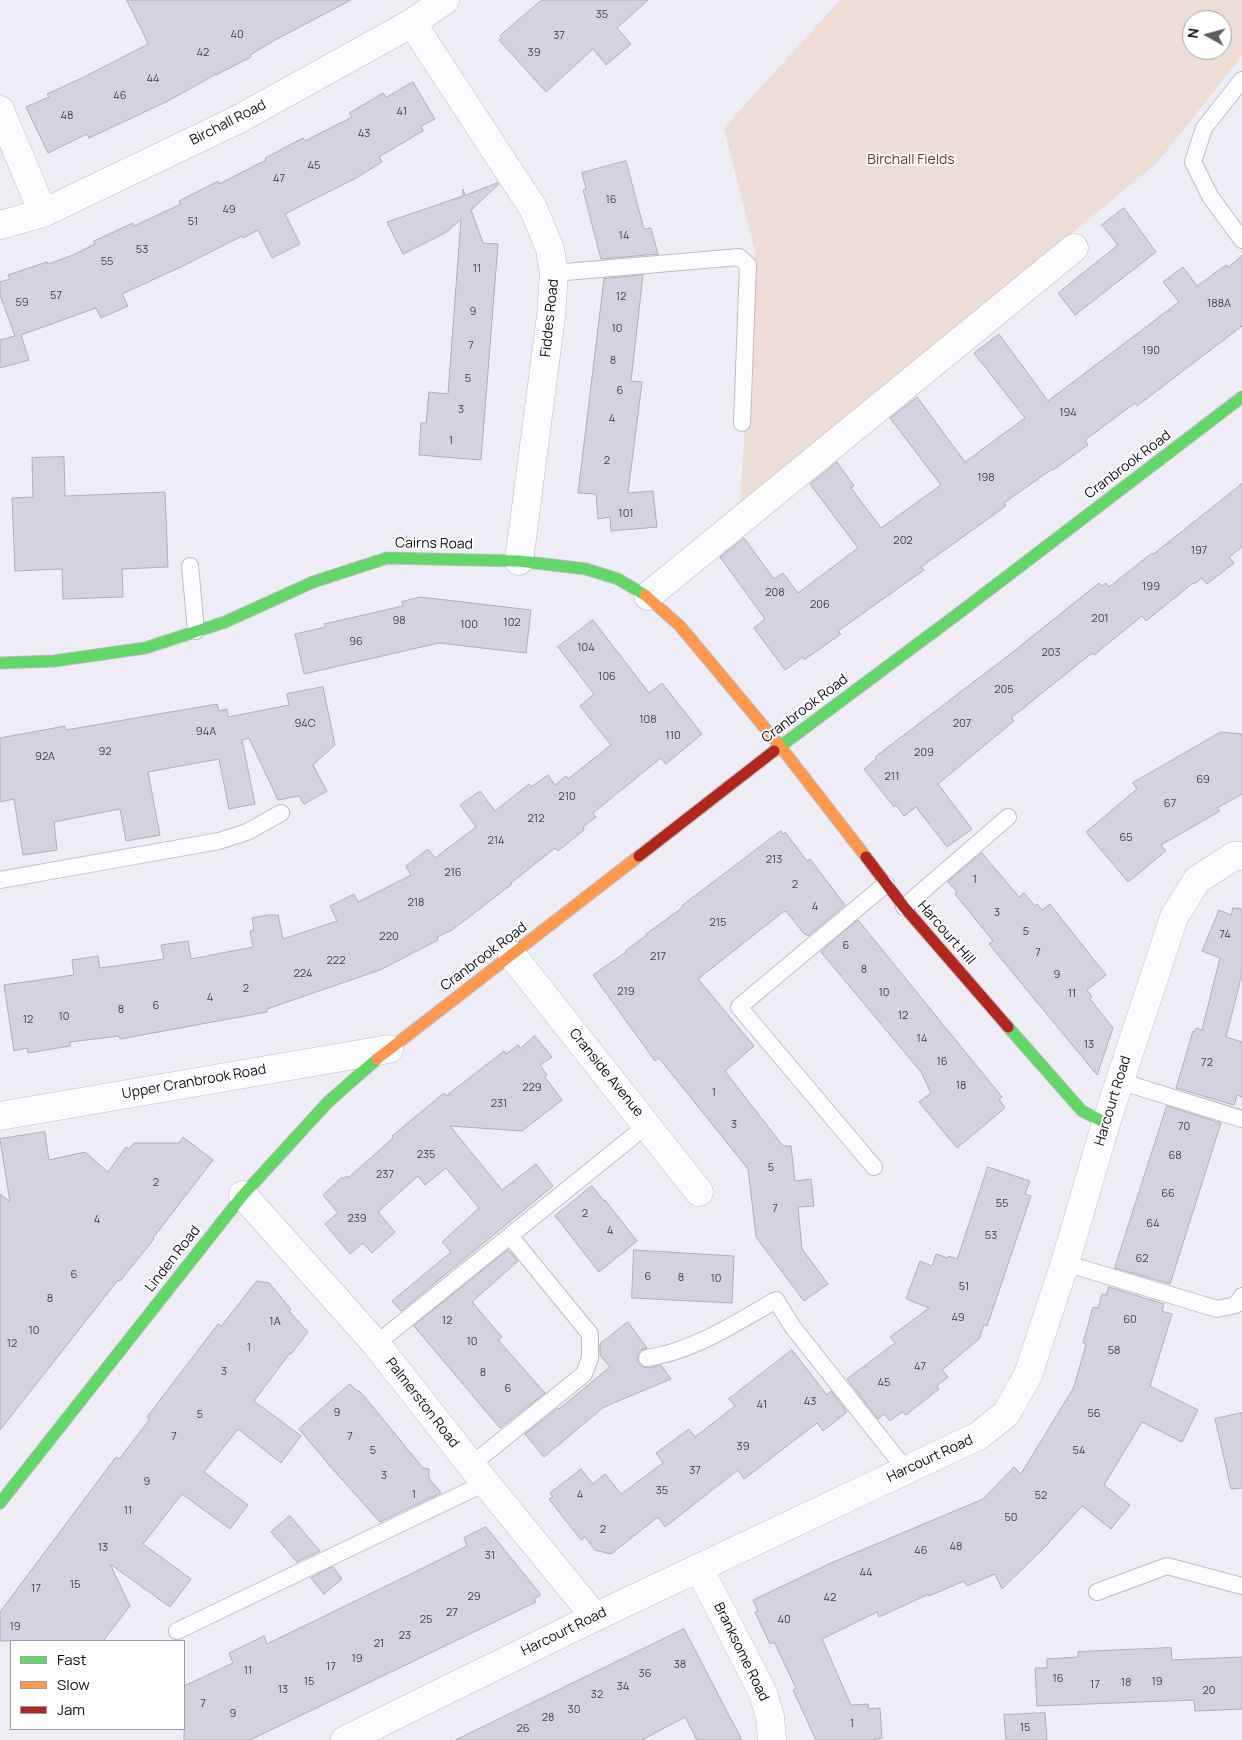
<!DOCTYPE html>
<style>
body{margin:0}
#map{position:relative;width:1242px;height:1740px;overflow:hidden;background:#eeecf5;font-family:Manrope,sans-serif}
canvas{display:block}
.legend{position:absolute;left:10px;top:1640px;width:175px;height:90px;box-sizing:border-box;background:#fff;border:1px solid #9f9fa1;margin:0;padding:6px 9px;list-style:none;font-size:15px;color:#100f14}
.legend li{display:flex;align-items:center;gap:10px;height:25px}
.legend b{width:25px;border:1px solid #9f9fa1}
.north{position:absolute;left:1182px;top:10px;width:50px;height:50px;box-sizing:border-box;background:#fff;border:1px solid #9f9fa1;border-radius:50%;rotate:277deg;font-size:14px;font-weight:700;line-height:20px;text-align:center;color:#100f14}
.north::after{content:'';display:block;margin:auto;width:18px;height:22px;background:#5e5c63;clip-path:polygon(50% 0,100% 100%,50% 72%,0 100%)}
</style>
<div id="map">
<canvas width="1242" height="1740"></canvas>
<ul class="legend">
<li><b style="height:6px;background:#63d668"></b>Fast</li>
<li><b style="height:6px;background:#ff974d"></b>Slow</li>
<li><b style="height:6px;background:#b3261e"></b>Jam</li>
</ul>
<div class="north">N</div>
</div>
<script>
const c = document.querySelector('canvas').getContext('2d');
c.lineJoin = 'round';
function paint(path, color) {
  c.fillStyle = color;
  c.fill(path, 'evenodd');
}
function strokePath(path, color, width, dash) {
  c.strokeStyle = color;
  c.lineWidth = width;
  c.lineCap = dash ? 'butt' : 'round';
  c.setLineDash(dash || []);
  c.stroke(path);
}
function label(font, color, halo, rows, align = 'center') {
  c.font = font + ' Manrope,sans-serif';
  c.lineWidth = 4;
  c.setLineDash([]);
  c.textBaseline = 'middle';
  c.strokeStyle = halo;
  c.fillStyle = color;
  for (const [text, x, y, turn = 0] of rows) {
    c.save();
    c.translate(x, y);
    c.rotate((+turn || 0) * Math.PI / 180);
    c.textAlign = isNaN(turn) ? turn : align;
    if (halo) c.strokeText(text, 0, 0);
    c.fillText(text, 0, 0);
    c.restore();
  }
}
const green = new Path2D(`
 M840,0H1242V56L1157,163L740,507L755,251L724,128ZM1192,20H1222V50H1192Z`);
const building = new Path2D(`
 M127,0H351L275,40L250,55L251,57L216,75V74L168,101L89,138L87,134L48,153L26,107L49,97L47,94L84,77L148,44Z
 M542,0H648L617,28L631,44L606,65L593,49L546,92L499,40L502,38L500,36Z
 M413,82L435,119L421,126L423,131L379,157L382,162L356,178L285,214L300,244L272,258L258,230L243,238L242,236L183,266L122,294L128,306L101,318L96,308L21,335L29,360L0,368V340L15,336L0,295V282L10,279L8,275L47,262L48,264L73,255L95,244L94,241L133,223L134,226L181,204L179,201L218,181L219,184L266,160L265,158L303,138L305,141L352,117L349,113L383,93L386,97Z
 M626,161L644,229L651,228L658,254L601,259L583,190L586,189L582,173Z
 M498,183L499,184L471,210L483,243L498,244L481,460L419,455L421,423H426L429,392L448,394L461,219L447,232L403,254L387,222L463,196V189L465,195Z
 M1124,208L1156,252L1075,315L1058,293L1118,245L1102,225Z
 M1242,256V326L1137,406L1135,403L1085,440L1088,445L1053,470L1052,469L1004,503L1006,506L921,567L924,570L838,631L841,634L804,660L803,657L785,670L754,628L765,619L720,557L744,538L774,579L783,573L798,593L858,548L810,484L837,462L854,486L851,488L881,528L941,485L890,418L917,397L965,462L1025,418L974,353L999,334L1048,401L1179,302L1163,282L1183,267L1197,286L1226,265L1228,267Z
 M643,275L631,381L642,382L628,493L653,491L657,527L611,531L610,517L598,519L596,494L578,493L604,279Z
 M64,457L65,496L165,492L168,567L122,569L123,597L63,599L62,569L15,571L12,498L33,497L32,458Z
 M1242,484V547L1229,557L1234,563L1207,584L1202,578L1194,584L1193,583L1146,621L1142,616L1094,655L1092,653L1011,718L1014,721L938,784L972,829L947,847L916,807L904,816L896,805L894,807L864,769L876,759L875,757L1009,655L1099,583L1102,586L1106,583L1109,587L1152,553L1153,554Z
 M421,597L531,610L526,653L439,643L304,674L295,634L326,627L324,624L403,606L402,602Z
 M593,620L649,693L662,683L702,734L666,764L661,758L593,813L596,817L583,827L584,830L558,851L555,848L511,883L512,884L452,930L437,937L438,940L380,970L267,1009V1012L120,1039L119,1036L70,1042V1046L28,1053L27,1048L14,1051L4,985L74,975L72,960L98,956L100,968L164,959L161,945L188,941L191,959L253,947L250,931L254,930L252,918L267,915H278L283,939L337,921L330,906L354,894L358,902L411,875L406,866L428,849L435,858L476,827L460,805L480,791L495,811L529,784L531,787L548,775L555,785L566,776L568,779L611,745L580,706L594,694L558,647Z
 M323,687L335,745L313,765L327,791L304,804L299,796L278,800L249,738L242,740L255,804L229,809L219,759L148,772L160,835L126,841L120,809L54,822L57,850L23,855L14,799L0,802V738L65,726L66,730L217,704L219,711L227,709L228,717L289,705L287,694Z
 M1221,732L1242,734V794L1217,808L1220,811L1161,845L1166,851L1128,882L1086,832L1137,789L1133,783Z
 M781,831L783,834L785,832L807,861L810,859L845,905L808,936L806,934L805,935L786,911L783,912L698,979L754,1046L725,1071L783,1146H791L795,1181L811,1179L814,1206L798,1207L802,1249L828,1284L804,1301L756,1237L748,1169L659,1058L655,1061L593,975L626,952L625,951L647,935L646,934L682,908V906Z
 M982,853L1019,897L1024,893L1035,906L1037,904L1042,910L1050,904L1106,975L1087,990L1092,997L1090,999L1113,1028L1097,1075L989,944L993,941L955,894L957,892L948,882Z
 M1233,908L1242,909V974L1226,1037L1242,1042V1097L1237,1095L1234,1105L1176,1088L1193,1031L1195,1032L1196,1028L1202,1030L1220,958L1202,951L1219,910L1231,915Z
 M858,920L1002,1097L999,1099L1005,1108L957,1148L919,1102L931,1093L921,1072L821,952Z
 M535,1036L552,1057L540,1065L547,1075L545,1077L562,1100L522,1131L450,1126L502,1190L536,1164L553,1186L401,1311L392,1301L451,1252L442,1242L479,1208L446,1168L425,1185L418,1176L378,1212L395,1232L372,1253L363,1243L350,1254L325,1224L338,1213L323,1195L342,1177L343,1179L347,1176L348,1178L393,1138L392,1136L444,1093L446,1096L504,1051L506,1054L518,1045L520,1048Z
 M1167,1106L1221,1123L1170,1284L1115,1268Z
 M45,1132L49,1160L85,1152L108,1172L126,1147L129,1149L134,1143H179L183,1137L213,1160L153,1238L154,1239L120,1281L118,1280L0,1430V1194L10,1202L0,1139Z
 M988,1167L1030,1181L1025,1194L1031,1196L987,1326L984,1325L979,1339L942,1370L948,1377L937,1386L939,1389L906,1415L902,1412L890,1421L884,1414L878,1419L847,1379L895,1343L890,1337L929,1308L906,1299L920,1261L932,1266L936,1254L948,1258L949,1256L957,1259Z
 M592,1186L604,1201L605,1200L637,1241L599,1272L555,1216Z
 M508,1250L518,1261L472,1302L502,1337L498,1340L545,1393L500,1428L414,1326Z
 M634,1250L734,1256L732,1303L632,1298Z
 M257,1281L269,1283L291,1309L289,1311L308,1332L291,1354L290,1353L254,1401L301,1436L281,1463L238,1429L204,1472L248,1505L230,1529L182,1494L143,1544L191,1579L170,1607L110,1564L130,1606L103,1641H0V1612L116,1457L119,1459L150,1419L147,1417L218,1324L221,1326Z
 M1109,1287L1164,1304L1162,1311L1172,1314L1150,1386L1198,1410L1182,1442L1142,1422L1104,1485L1130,1505L1111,1529L1082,1506L1046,1546L1002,1589L995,1574L967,1586L964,1581L929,1596V1594L879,1617L877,1612L822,1639L851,1705L868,1704L869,1709L880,1708L882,1738L872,1740H816L793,1690L796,1688L774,1642L770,1644L755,1612L758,1611L753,1600L831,1563L983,1499L1014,1467L1021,1474L1074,1387L1086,1344L1083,1343L1093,1307L1098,1308L1102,1294L1106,1295Z
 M628,1322L647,1348L641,1350L638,1354L637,1360L639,1364L643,1367L649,1368L661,1365L671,1379L604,1407L544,1457L525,1434L558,1408L559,1409L610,1367L600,1355V1344Z
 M792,1350L827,1395L831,1391L847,1412L823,1431L817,1423L744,1479L738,1470L665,1527L658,1517L611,1554L595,1550L585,1537L581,1540L549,1499L553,1497L550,1493L581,1469L593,1484L605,1474L621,1494L663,1463L656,1453L689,1429L695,1437L735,1406L729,1399Z
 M350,1384L356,1390L359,1391L364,1396L423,1468L429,1469V1478L441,1493L380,1522L329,1465L299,1429Z
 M1242,1413V1488L1231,1489L1215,1419Z
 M290,1516L320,1551L297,1562L271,1532Z
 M486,1527L541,1595L534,1599L536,1602L250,1740H184V1686L233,1663L229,1653L264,1636L267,1644L425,1567L467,1546L464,1538Z
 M333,1567L342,1579L324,1594L311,1578Z
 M684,1629L742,1740H697L685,1717L642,1740H456Z
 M1171,1648L1172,1660L1242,1657V1709L1195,1711L1194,1700L1037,1706L1035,1668H1047V1659L1078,1657V1652Z
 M1045,1713L1047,1740H1006L1004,1715Z`);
const lane = new Path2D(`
 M1242,80L1204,128L1193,162L1210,196L1242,240
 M554,273L739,257L748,265L742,423
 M190,566L196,631
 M0,880L219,841L247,832L281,813
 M904,907L1008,817
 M1119,1081L1242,1119
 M874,1167L739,1007L886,884
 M1065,1263L1217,1309L1236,1305L1242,1296
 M376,1344L647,1125
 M647,1358C694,1351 736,1323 776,1300L792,1326L906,1470
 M471,1465L584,1374L590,1358V1334L510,1236
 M1097,1592L1167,1566L1242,1586
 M177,1631L485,1483`);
const street = new Path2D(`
 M412,23L533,208L550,249L554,273L551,316L519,561
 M0,110L43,213
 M0,225L43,213L237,120L412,23L445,0
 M648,596L1074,248
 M512,955L699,1192
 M0,1116L389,1049
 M243,1195L376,1344L471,1465L595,1617
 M699,1568L763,1693L770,1717L772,1740
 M345,1740L595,1617L978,1436L1006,1414L1028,1375L1065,1263L1106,1123L1174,917L1197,880L1234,856H1242`);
const fast = new Path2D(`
 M0,663L54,661L145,648L225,622L313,582L387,558L519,561L586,569L618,579L645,595
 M774,751L959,613L1242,397
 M1008,1027L1082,1111L1106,1123
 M0,1503L243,1195L328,1102L377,1059`);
const slow = new Path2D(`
 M645,595L680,626L780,746L866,857
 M377,1059L639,856`);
const jam = new Path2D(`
 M639,856L774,751
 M866,857L904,907L1008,1027`);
const numberNames = [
 ["35",602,15],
 ["40",237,35],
 ["37",559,36],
 ["42",203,53],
 ["39",534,53],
 ["44",153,79],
 ["46",120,96],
 ["41",402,112],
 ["48",67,116],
 ["43",364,134],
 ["45",314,166],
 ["47",279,179],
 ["16",611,200],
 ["49",229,210],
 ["51",193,222],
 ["14",624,236],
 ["53",142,250],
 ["55",107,262],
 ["11",477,269],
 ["57",56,296],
 ["12",621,297],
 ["59",22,303],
 ["188A",1219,304],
 ["9",473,312],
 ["10",617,329],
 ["7",471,346],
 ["190",1151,351],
 ["8",613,361],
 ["5",468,379],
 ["6",620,391],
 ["3",461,410],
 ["194",1068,413],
 ["4",612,419],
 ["1",451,441],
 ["2",607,461],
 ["198",986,478],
 ["101",626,514],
 ["202",903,541],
 ["197",1199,551],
 ["199",1151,587],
 ["208",775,593],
 ["206",820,605],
 ["201",1100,619],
 ["98",399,621],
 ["102",512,623],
 ["100",469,625],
 ["96",356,642],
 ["104",586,648],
 ["203",1051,653],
 ["106",607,677],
 ["205",1004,690],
 ["108",648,720],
 ["94C",305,724],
 ["207",962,724],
 ["94A",206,732],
 ["110",673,736],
 ["92",105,752],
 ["209",924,753],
 ["92A",45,757],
 ["211",892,777],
 ["69",1203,780],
 ["210",567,797],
 ["67",1170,804],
 ["212",536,819],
 ["65",1126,838],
 ["214",496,841],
 ["213",774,860],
 ["216",453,873],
 ["1",975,880],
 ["2",795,885],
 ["218",416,903],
 ["4",815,907],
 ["3",997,913],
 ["215",718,923],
 ["5",1026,932],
 ["74",1225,935],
 ["220",389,937],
 ["6",846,946],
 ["7",1038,953],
 ["217",658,957],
 ["222",336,961],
 ["8",864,970],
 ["224",303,974],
 ["9",1057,975],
 ["2",246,989],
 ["219",626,992],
 ["10",884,993],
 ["11",1072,994],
 ["4",210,998],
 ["6",156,1006],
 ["8",121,1010],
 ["12",903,1016],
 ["10",64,1017],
 ["12",28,1020],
 ["14",922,1039],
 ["13",1089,1045],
 ["16",942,1062],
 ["72",1207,1063],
 ["18",961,1086],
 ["229",532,1088],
 ["1",714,1093],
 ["231",499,1104],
 ["3",734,1125],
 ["70",1184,1127],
 ["235",426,1155],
 ["68",1175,1156],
 ["5",771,1168],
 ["237",385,1175],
 ["2",156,1183],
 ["66",1168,1194],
 ["55",1002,1204],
 ["7",775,1209],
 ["2",585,1214],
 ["239",357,1219],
 ["4",97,1220],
 ["64",1153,1224],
 ["4",610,1231],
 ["53",991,1236],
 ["62",1142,1259],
 ["6",74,1275],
 ["6",648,1277],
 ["8",681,1278],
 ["10",716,1279],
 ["51",964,1287],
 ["8",50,1299],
 ["49",958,1318],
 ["60",1130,1320],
 ["12",447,1321],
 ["1A",275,1322],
 ["10",34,1331],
 ["10",472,1342],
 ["12",12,1344],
 ["1",249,1348],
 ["58",1114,1351],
 ["47",920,1367],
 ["3",224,1372],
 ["8",483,1373],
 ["45",884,1383],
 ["6",508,1389],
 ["43",810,1402],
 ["41",762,1405],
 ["9",337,1413],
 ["56",1094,1414],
 ["5",200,1415],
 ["7",174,1437],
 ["7",350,1437],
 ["39",743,1447],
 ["5",373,1451],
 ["54",1079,1451],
 ["37",695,1471],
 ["3",384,1476],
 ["9",147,1482],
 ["35",662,1491],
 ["1",414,1495],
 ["4",580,1495],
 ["52",1041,1496],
 ["11",128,1511],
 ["50",1011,1518],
 ["2",603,1530],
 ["48",956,1547],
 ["13",103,1548],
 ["46",921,1551],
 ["31",490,1556],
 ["44",866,1573],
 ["15",75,1585],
 ["17",36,1589],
 ["29",474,1597],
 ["42",830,1598],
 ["27",452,1613],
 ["25",426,1620],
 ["40",784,1620],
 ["19",15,1627],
 ["23",405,1636],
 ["21",379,1644],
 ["19",357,1659],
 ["38",680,1665],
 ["17",331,1667],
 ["11",248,1671],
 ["36",645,1674],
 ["16",1058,1679],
 ["15",309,1682],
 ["19",1157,1682],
 ["18",1126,1683],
 ["17",1095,1685],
 ["34",623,1687],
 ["13",283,1690],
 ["20",1209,1691],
 ["32",597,1695],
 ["7",203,1704],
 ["30",574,1710],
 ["9",233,1714],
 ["28",548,1718],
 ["1",852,1724],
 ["15",1025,1728],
 ["26",523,1729]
];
const streetNames = [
 ["Birchall Road",228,123,-27],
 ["Fiddes Road",550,318,-84],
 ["Cranbrook Road",1128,465,-37],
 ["Cairns Road",434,544,1],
 ["Cranbrook Road",805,709,-37],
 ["Harcourt Hill",946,933,49],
 ["Cranbrook Road",484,957,-37],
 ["Cranside Avenue",606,1073,51],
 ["Upper Cranbrook Road",194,1082,-10],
 ["Harcourt Road",1113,1101,-73],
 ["Linden Road",173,1259,-52],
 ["Palmerston Road",422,1403,52],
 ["Harcourt Road",930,1459,-25],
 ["Harcourt Road",564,1632,-26],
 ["Branksome Road",741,1652,64]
];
const parkNames = [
 ["Birchall Fields",911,160]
];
paint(green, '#eedcd6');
paint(building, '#d4d2de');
strokePath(building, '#afaeb5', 1);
strokePath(lane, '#bebcc3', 18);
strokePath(street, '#bebcc3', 29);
strokePath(fast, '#bebcc3', 13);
strokePath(slow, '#bebcc3', 13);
strokePath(jam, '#bebcc3', 13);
strokePath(lane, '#fcfcfe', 16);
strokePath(street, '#fcfcfe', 28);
strokePath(fast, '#63d668', 11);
strokePath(slow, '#ff974d', 11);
strokePath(jam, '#b3261e', 11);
label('11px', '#434248', null, numberNames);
label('14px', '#100f14', '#fff', streetNames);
label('14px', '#6b3a18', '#fff', parkNames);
</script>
